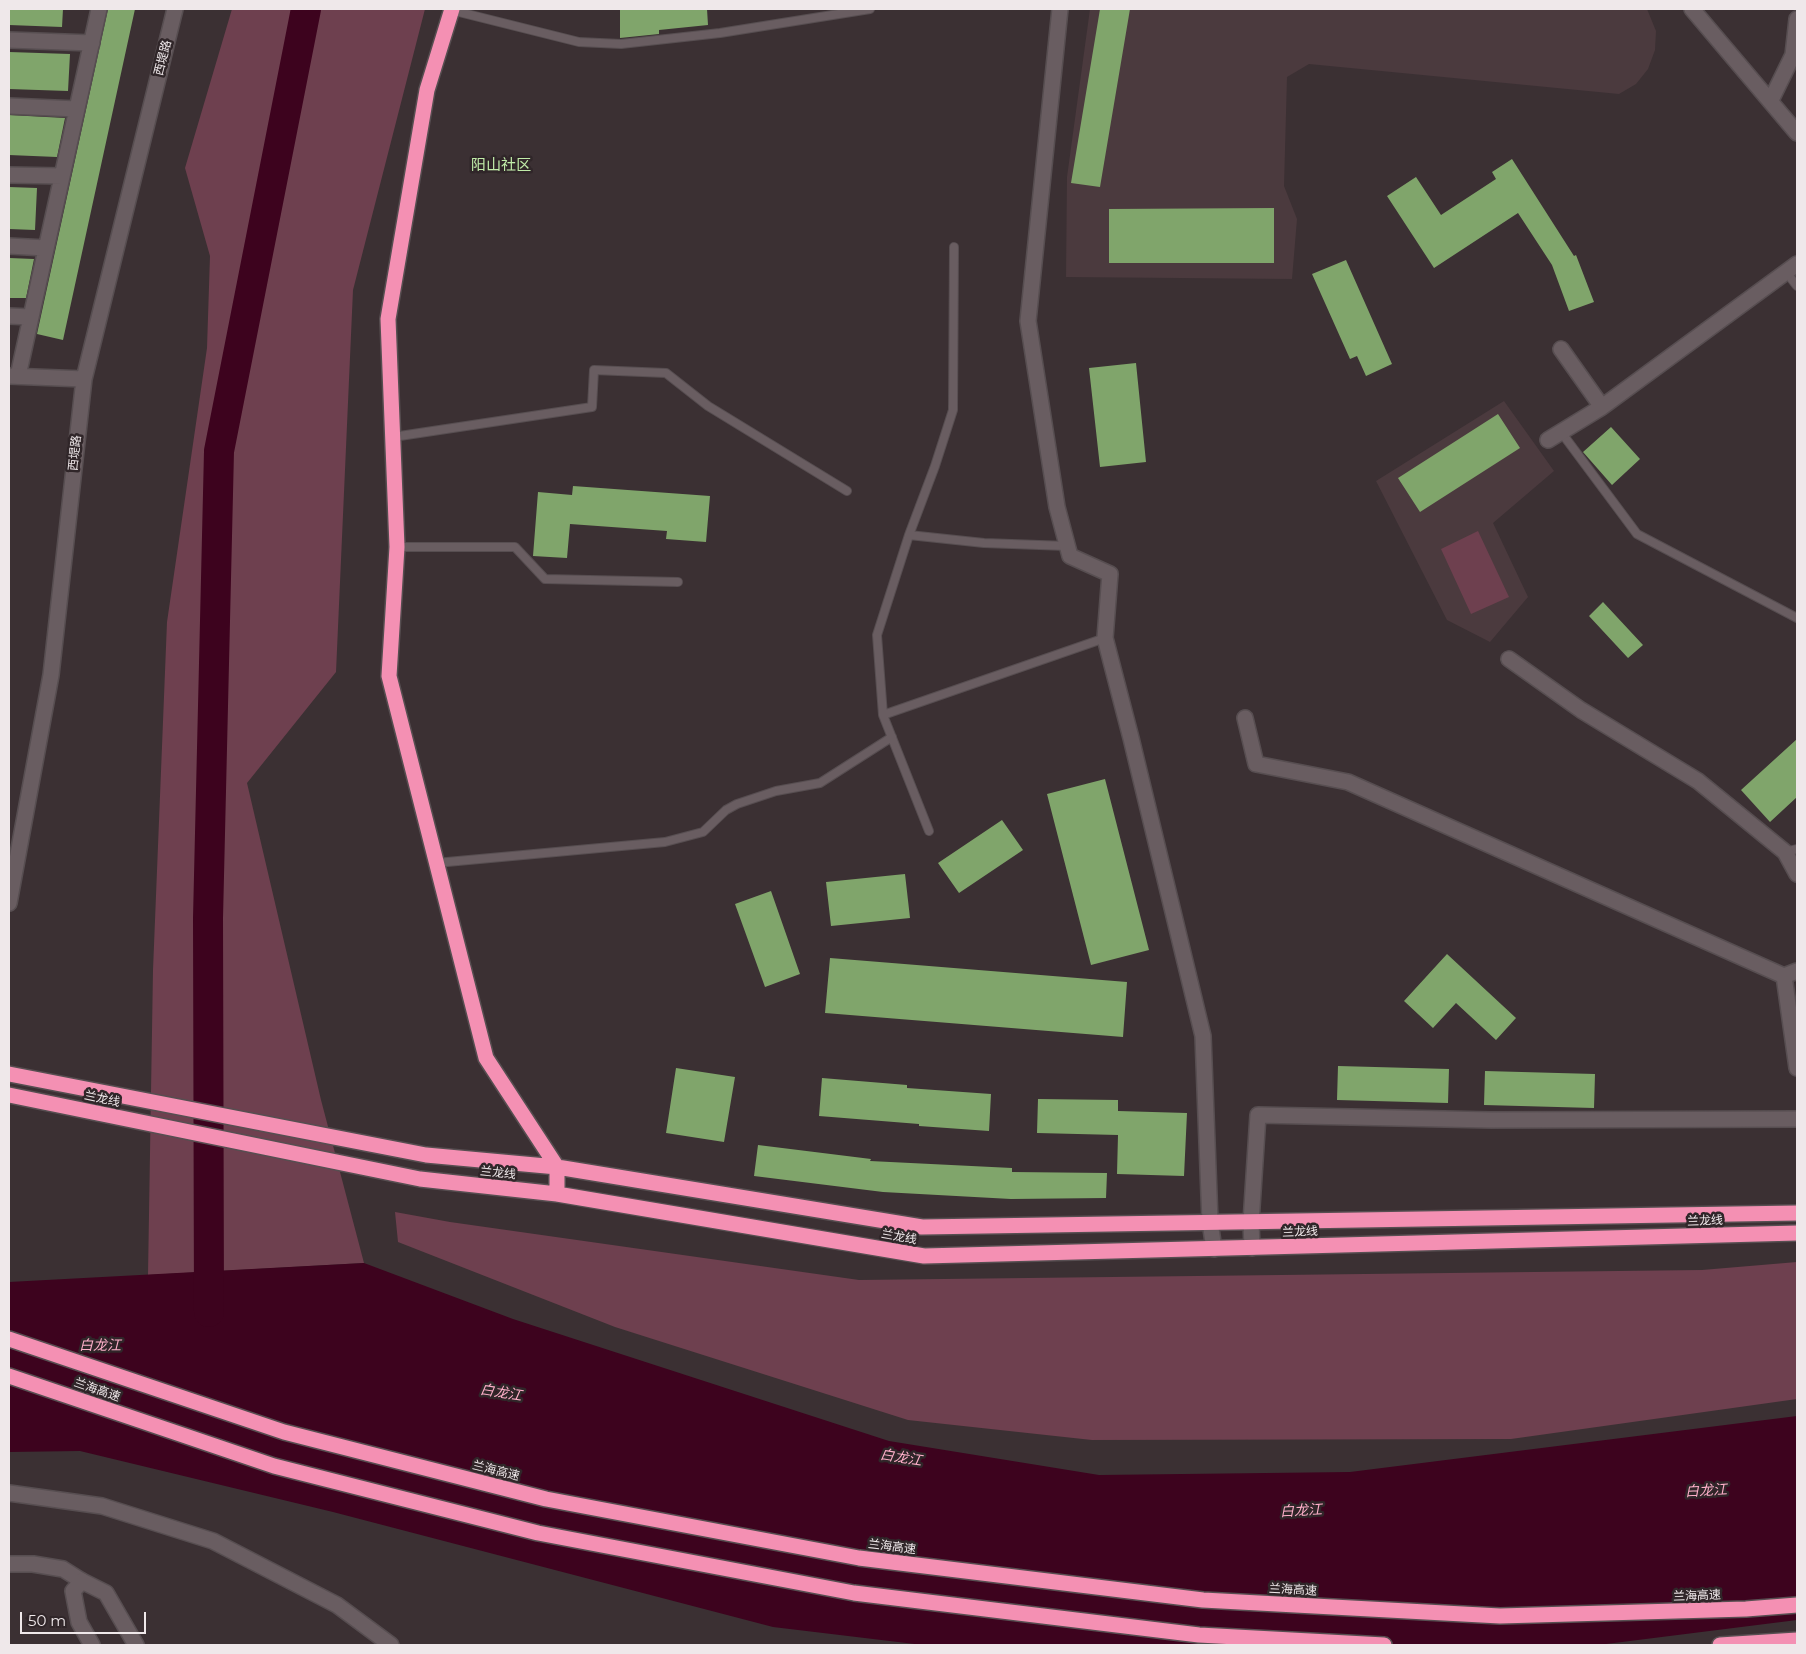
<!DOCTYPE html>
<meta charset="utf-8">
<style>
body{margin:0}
#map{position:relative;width:1806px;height:1654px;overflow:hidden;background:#3b3033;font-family:Montserrat,sans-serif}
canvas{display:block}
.frame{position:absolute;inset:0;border:10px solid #efe8ea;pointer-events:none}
.scale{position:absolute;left:20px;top:1612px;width:126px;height:22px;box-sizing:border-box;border:2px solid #efe8ea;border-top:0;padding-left:6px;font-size:15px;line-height:18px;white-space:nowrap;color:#efe8ea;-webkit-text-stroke:4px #302629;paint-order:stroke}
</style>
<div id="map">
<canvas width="1806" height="1654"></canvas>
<div class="frame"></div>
<div class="scale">50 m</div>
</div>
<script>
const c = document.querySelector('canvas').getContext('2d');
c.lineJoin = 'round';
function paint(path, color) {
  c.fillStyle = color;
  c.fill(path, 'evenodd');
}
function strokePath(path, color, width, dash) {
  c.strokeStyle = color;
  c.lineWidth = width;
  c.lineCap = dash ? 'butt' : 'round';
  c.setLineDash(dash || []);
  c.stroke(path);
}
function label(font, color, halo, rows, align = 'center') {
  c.font = font + ' Montserrat,"Noto Sans SC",sans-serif';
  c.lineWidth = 5;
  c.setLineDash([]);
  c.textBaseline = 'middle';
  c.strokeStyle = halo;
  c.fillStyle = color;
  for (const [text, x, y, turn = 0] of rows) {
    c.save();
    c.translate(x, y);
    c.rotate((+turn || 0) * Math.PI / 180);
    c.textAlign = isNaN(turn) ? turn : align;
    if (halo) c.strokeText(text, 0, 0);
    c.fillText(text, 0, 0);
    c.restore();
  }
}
const built = new Path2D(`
 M1090,9H1647L1656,31L1655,50L1648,69L1636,84L1619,94L1309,64L1287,77L1284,186L1297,219L1292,279L1066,277L1067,177Z
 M1504,401L1554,471L1493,523L1528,597L1490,642L1447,620L1376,481Z`);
const green = new Path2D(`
 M232,9H425L353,290L336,672L247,783L321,1100L364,1263L148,1275L153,970L167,622L207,348L210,256L185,168Z
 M1478,531L1509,597L1471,614L1441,549Z
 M395,1212L450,1222L859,1280L1702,1270L1797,1262V1399L1511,1439L1092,1440L908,1420L615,1327L398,1242Z`);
const water = new Path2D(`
 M364,1263L513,1319L889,1441L1099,1475L1350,1472L1797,1416V1620L1598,1645H923L773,1627L333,1512L80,1451L9,1452V1282Z`);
const river = new Path2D(`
 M209,1312L208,918L219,451L306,9`);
const building = new Path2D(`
 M9,9H63L62,27L9,25Z
 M108,9H135L63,340L37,334Z
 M620,9H707L708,25L659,30V34L620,38Z
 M1100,9H1130L1100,187L1071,183Z
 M9,52L70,54L68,91L9,89Z
 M9,115L65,118L57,157L9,155Z
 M1512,159L1574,256L1576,255L1594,302L1569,311L1552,265L1518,213L1434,268L1387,196L1416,177L1441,215L1496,179L1492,172Z
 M9,187L37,188L35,230L9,229Z
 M1274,208V263H1109V209Z
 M9,258L34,259L26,298H9Z
 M1346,260L1392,364L1366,376L1357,356L1350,359L1312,274Z
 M1136,363L1146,462L1100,467L1089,368Z
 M1498,414L1520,448L1420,512L1398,478Z
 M1611,427L1640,459L1612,485L1583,452Z
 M573,486L710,496L706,542L666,539L667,531L570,524L567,558L533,556L538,492L572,495Z
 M1603,602L1643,645L1628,658L1589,616Z
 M1797,739V797L1770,822L1741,790Z
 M1105,779L1149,950L1091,965L1047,794Z
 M1002,820L1023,850L959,893L938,863Z
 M905,874L910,918L831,926L826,882Z
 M771,891L800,974L765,987L735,904Z
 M1447,954L1516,1018L1496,1040L1456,1003L1433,1028L1404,1001Z
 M830,958L1127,982L1123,1037L825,1013Z
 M1338,1066L1449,1069L1448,1103L1337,1100Z
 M676,1068L735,1077L724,1142L666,1133Z
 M1485,1071L1595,1074L1594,1108L1484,1105Z
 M822,1078L907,1085V1088L991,1094L989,1131L919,1126V1124L819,1116Z
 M1038,1099L1118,1100V1111L1187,1113L1184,1176L1117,1174L1118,1135L1037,1133Z
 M758,1145L871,1159L870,1161L1012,1168V1172L1107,1173L1106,1198L1011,1199L883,1192L754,1176Z`);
const lane = new Path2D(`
 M451,10L579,42L621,44L720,33L870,9
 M1786,272L1797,286
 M1561,432L1637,534L1797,618
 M393,437L592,407L594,370L666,373L708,406L847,491
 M909,535L984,543L1067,546
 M397,547H515L545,579L678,582
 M883,715L877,635L909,535L935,466L953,410L954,247
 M929,831L883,715L1105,638
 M1785,852L1797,849
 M436,863L665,842L703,832L726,810L737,804L776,791L820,783L892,737`);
const street = new Path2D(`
 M1060,9L1028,321L1057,507L1070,556L1110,574L1105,638L1131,738L1203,1036L1210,1222L1214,1249
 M1692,9L1797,133
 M9,40L92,43
 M1771,100L1793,55L1797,19
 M9,106L77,109
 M9,175L62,176
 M9,246L46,248
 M9,316L31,317
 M1561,349L1602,407
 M18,376L99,9
 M1548,440L1602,407L1797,264
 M1509,659L1581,710L1698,781L1785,852L1797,874
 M1245,718L1256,764L1348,782L1784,976L1797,971
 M1784,976L1797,1068
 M1252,1248L1251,1222L1258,1115L1491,1120L1797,1119
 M9,1564H33L63,1569L82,1581`);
const secondary = new Path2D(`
 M9,376L84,379
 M9,903L51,675L84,379L175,9
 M9,1493L102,1506L213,1541L337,1605L391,1645
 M92,1645L79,1622L73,1591L82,1581L106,1593L136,1645`);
const highway = new Path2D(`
 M452,9L427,90L388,319L397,547L389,676L486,1058L557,1167V1194
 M9,1074L426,1155L557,1167L922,1227L1797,1213
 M9,1095L420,1179L557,1194L924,1256L1797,1233
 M9,1339L284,1432L546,1499L859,1558L1203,1600L1500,1616L1746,1609L1797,1605
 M9,1376L274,1466L538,1533L854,1593L1199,1635L1384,1645
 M1720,1645L1797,1640`);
const streetNames = [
 ["西堤路",163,58,-76],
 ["西堤路",75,453,-84],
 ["兰龙线",102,1099,12],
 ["兰龙线",498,1173,6],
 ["兰龙线",1705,1221,-2],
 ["兰龙线",1300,1232,-2],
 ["兰龙线",899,1237,10],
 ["兰海高速",97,1390,19],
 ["兰海高速",496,1471,14],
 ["兰海高速",892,1547,7],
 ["兰海高速",1293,1590,3],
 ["兰海高速",1697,1596,-2]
];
const waterNames = [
 ["白龙江",100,1346],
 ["白龙江",501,1393,9],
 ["白龙江",901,1458,9],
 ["白龙江",1706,1491,-3],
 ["白龙江",1301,1511,-3]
];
const quarterNames = [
 ["阳山社区",501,166]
];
paint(built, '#4b3a3e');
paint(green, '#6e404f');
paint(water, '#3d031e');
strokePath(river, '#3d031e', 30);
paint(building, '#80a56b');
strokePath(lane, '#574e51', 10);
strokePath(street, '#574e51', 18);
strokePath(secondary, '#574e51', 18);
strokePath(highway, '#574e51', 18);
strokePath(lane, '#695d61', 8);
strokePath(street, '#695d61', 15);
strokePath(secondary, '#695d61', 15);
strokePath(highway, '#f490b3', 15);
label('12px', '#efe8ea', '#302629', streetNames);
label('italic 14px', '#feafc9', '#302629', waterNames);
label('15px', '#c1eca9', '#302629', quarterNames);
</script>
